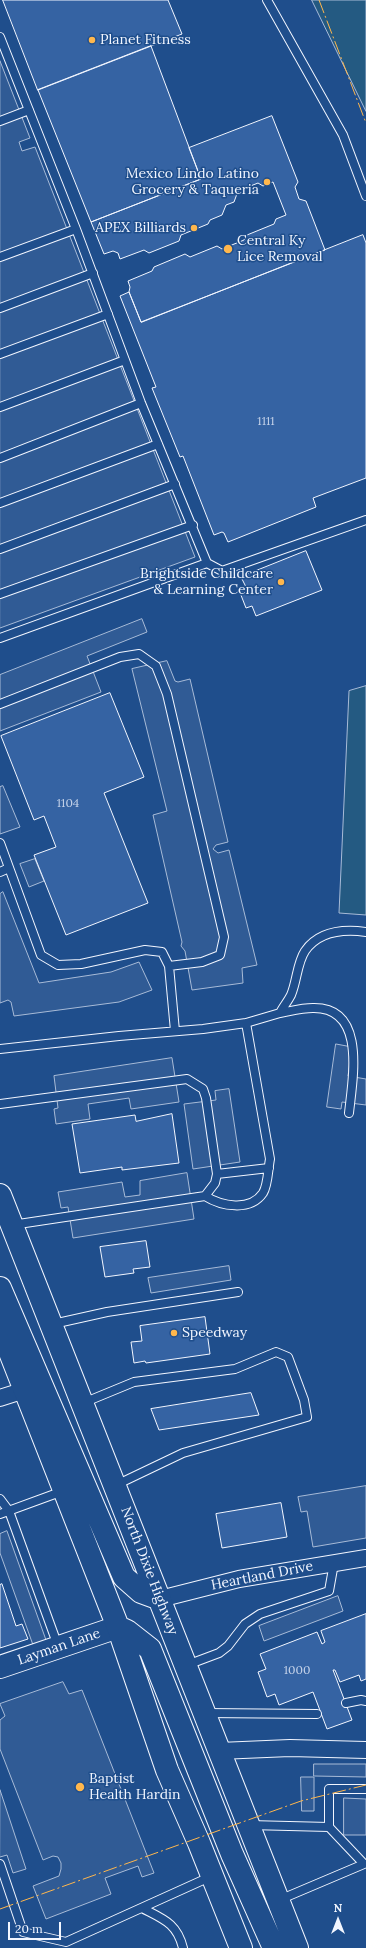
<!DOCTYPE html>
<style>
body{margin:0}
#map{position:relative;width:366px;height:1948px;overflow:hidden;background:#1f4e8c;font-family:Lora,serif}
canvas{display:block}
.north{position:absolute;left:318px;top:1900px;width:40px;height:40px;-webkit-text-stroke:3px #1f4e8c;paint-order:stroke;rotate:0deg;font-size:11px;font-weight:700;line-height:16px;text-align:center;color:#f2f6ff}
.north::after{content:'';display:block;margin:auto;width:14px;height:18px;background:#f2f6ff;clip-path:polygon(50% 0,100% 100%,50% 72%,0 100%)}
.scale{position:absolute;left:8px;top:1922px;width:53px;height:18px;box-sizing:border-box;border:2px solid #f2f6ff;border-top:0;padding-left:5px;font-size:12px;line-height:14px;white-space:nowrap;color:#f2f6ff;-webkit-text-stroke:3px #1f4e8c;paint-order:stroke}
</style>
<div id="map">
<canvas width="366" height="1948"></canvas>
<div class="north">N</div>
<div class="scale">20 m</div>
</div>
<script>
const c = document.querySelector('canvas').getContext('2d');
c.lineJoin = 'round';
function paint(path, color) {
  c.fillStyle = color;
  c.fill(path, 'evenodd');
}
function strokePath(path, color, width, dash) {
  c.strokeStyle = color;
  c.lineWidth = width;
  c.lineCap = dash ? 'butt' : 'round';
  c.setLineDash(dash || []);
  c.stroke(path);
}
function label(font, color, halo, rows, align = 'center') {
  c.font = font + ' Lora,serif';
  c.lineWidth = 3;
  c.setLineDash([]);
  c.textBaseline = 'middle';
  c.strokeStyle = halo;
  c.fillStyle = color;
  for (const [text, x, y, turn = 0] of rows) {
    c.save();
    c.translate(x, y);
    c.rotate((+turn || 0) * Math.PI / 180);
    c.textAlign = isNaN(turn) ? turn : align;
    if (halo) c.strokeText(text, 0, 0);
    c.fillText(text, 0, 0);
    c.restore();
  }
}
const green = new Path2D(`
 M312,0H366V111Z
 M366,686V915L339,913L349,691Z`);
const parking = new Path2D(`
 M0,61L30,138L19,142L22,151L35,147L195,557L0,628Z
 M142,619L147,632L87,656L101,692L0,731V675Z
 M167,661L175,681L178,682L190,679L228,842L216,845L213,849L218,853L229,850L257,965L242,968L243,983L192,990L185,951L181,946L182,942L153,815L167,811L132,669Z
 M3,786L20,827L0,834V787Z
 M35,859L44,881L29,887L20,864Z
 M3,892L39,983L111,972L139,962L152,990L119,1002L14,1016L11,1002L8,1000L0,1003V894Z
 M336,1044L352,1047L348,1076L366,1079V1105L342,1102L341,1109L327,1107Z
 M172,1058L179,1102L131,1109L129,1098L88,1104L90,1119L56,1124L54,1109L58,1108L54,1076Z
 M229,1089L240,1162L193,1169L184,1104L216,1100L215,1091Z
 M187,1173L194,1219L73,1238L68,1207L61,1208L58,1192L122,1182L125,1197L140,1195V1181Z
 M229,1266L231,1280L151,1293L148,1278Z
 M366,1486V1538L313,1547L307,1511L301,1512L298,1497Z
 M7,1531L46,1640L33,1645L0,1553V1534Z
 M338,1596L343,1611L264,1641L259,1626Z
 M63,1682L69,1694L82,1690L154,1873L142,1877L138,1866L105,1878L111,1894L46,1919L33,1886L59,1876L61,1869V1863L58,1857L53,1856L43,1860L0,1749V1720L5,1716L0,1704Z
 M314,1764H366V1777L314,1776Z
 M301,1777H314V1811H302Z
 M0,1790L26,1869L13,1873L7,1855L0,1857Z
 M344,1798L366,1799V1835H344Z`);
const building = new Path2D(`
 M3,0H168L182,34L38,90Z
 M151,46L201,179L91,222L38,90Z
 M272,116L298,182L295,187L299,199L306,201L325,250L141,322L129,292L130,287L128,281L152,271L154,267L185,254L190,257L217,246L222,249L244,240L247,235L274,224L276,219L286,215L273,182L263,186L258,183L238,191L234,202L226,205L222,215L210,220L208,224L181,235L179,241L149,253L144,250L120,259L118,253L113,251L104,254L91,222L201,179L189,148Z
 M363,235L366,243V478L313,498L316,507L228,542L224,533L222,532L214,535L183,456L180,457L152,388L156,387L120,296L129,292L141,322Z
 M306,551L322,590L256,616L252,606L246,608L239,590L246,587L241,577Z
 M110,693L144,777L104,793L148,903L66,935L34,855L56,847L44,816L34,820L1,736Z
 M172,1114L179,1163L122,1170V1167L80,1173L72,1124L135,1115L136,1121Z
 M146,1241L150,1267L133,1269L134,1273L105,1277L100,1247Z
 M205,1317L210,1354L146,1363L145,1361L134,1363L131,1342L142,1341L140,1326Z
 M251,1393L259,1415L159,1430L151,1409Z
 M281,1503L287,1537L222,1548L216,1514Z
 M2,1584L16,1626L22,1624L28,1639L0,1648V1585Z
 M366,1614V1679L361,1681L359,1675L340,1682L335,1670H333L352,1720L327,1729L313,1692L279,1705L275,1694L267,1697L258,1672L266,1669L260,1654L317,1632L322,1644L325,1642L321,1631Z`);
const lane = new Path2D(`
 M267,0L343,135L366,196
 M0,37L76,229L141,403L207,563L0,638
 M0,121L29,110
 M0,257L76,229
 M0,308L93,273
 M0,354L108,314
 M0,407L125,360
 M0,458L141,403
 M0,503L158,444
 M0,549L175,484
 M207,563L222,571L366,520
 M0,594L193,525
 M0,704L120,657L139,654L156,666L167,694L224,937L220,955L202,962L169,966
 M0,843L41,955L58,965L81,964L145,950L162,952L169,966L175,1031
 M0,872L9,868
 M280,1013C291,1011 302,1008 313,1008C366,1007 353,1076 349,1113
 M0,1049L119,1036L203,1029L246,1023L280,1013C283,1007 288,1001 291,995C297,981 297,963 305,951C319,931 344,929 366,932
 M0,1104L187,1079L203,1089L206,1098L217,1174L215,1183L205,1196L12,1225
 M217,1174L269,1168
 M205,1196C221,1206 250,1212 263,1193C268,1185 268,1169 270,1159L246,1023
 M53,1324L107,1312L238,1292
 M83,1403L134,1382L235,1369L276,1352L288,1357L304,1400L307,1417L183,1453L116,1485
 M0,1499L9,1511L58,1646
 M0,1514L63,1491
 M187,1665L219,1653L228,1646L245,1624L260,1614L329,1591L334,1563
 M346,1703L361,1700L366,1701
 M205,1713L317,1714
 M249,1825L329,1827V1789H366
 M0,1864L23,1932L66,1942L212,1876
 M279,1900L364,1864L329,1827
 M142,1908C163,1919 177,1923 183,1948`);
const street = new Path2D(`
 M0,1398L25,1390
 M160,1599L239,1579L366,1558
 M219,1751L290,1748L366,1750`);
const secondary = new Path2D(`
 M0,1667L118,1627`);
const primary = new Path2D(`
 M0,1195L297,1948
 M0,1288L124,1577L141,1592L160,1599
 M0,1327L118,1627L167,1770L199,1843L241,1948
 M118,1627L127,1631L150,1649L232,1854L274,1948`);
const power = new Path2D(`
 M319,0L366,123
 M0,1909L301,1801L366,1785`);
const markers = [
 [92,40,4,"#ffb74d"],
 [267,182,4,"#ffb74d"],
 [194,228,4,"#ffb74d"],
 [228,249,5,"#ffb74d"],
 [281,582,4,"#ffb74d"],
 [174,1333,4,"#ffb74d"],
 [80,1787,5,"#ffb74d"]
];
const numberNames = [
 ["1111",266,422],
 ["1104",68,804],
 ["1000",297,1671]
];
const poiNames = [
 ["Planet Fitness",100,40],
 ["Mexico Lindo Latino",259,174,"right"],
 ["Grocery & Taqueria",259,190,"right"],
 ["APEX Billiards",186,228,"right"],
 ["Central Ky",237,241],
 ["Lice Removal",237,257],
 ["Brightside Childcare",273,574,"right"],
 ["& Learning Center",273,590,"right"],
 ["Speedway",182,1333],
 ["Baptist",89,1779],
 ["Health Hardin",89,1795]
];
const streetNames = [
 ["North Dixie Highway",149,1571,69],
 ["Heartland Drive",262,1576,-11],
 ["Layman Lane",59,1647,-19]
];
paint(green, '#245a82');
strokePath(green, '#a8bbd7', 1);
paint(parking, '#305b95');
strokePath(parking, '#a8bbd7', 1);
paint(building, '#3563a3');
strokePath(building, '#f2f6ff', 1);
strokePath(lane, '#f2f6ff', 10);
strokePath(street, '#f2f6ff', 18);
strokePath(secondary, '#f2f6ff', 24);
strokePath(primary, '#f2f6ff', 24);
strokePath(lane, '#1f4e8c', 8);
strokePath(street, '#1f4e8c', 16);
strokePath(secondary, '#1f4e8c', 22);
strokePath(primary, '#1f4e8c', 22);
strokePath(power, '#ffb74d', 1, [14, 3, 2, 3]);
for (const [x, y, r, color] of markers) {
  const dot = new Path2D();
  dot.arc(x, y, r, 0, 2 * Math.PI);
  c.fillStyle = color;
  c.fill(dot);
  strokePath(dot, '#1f4e8c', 1.5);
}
label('12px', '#c3d1e8', null, numberNames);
label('14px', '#f2f6ff', '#1f4e8c', poiNames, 'left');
label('14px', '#f2f6ff', '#1f4e8c', streetNames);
</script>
